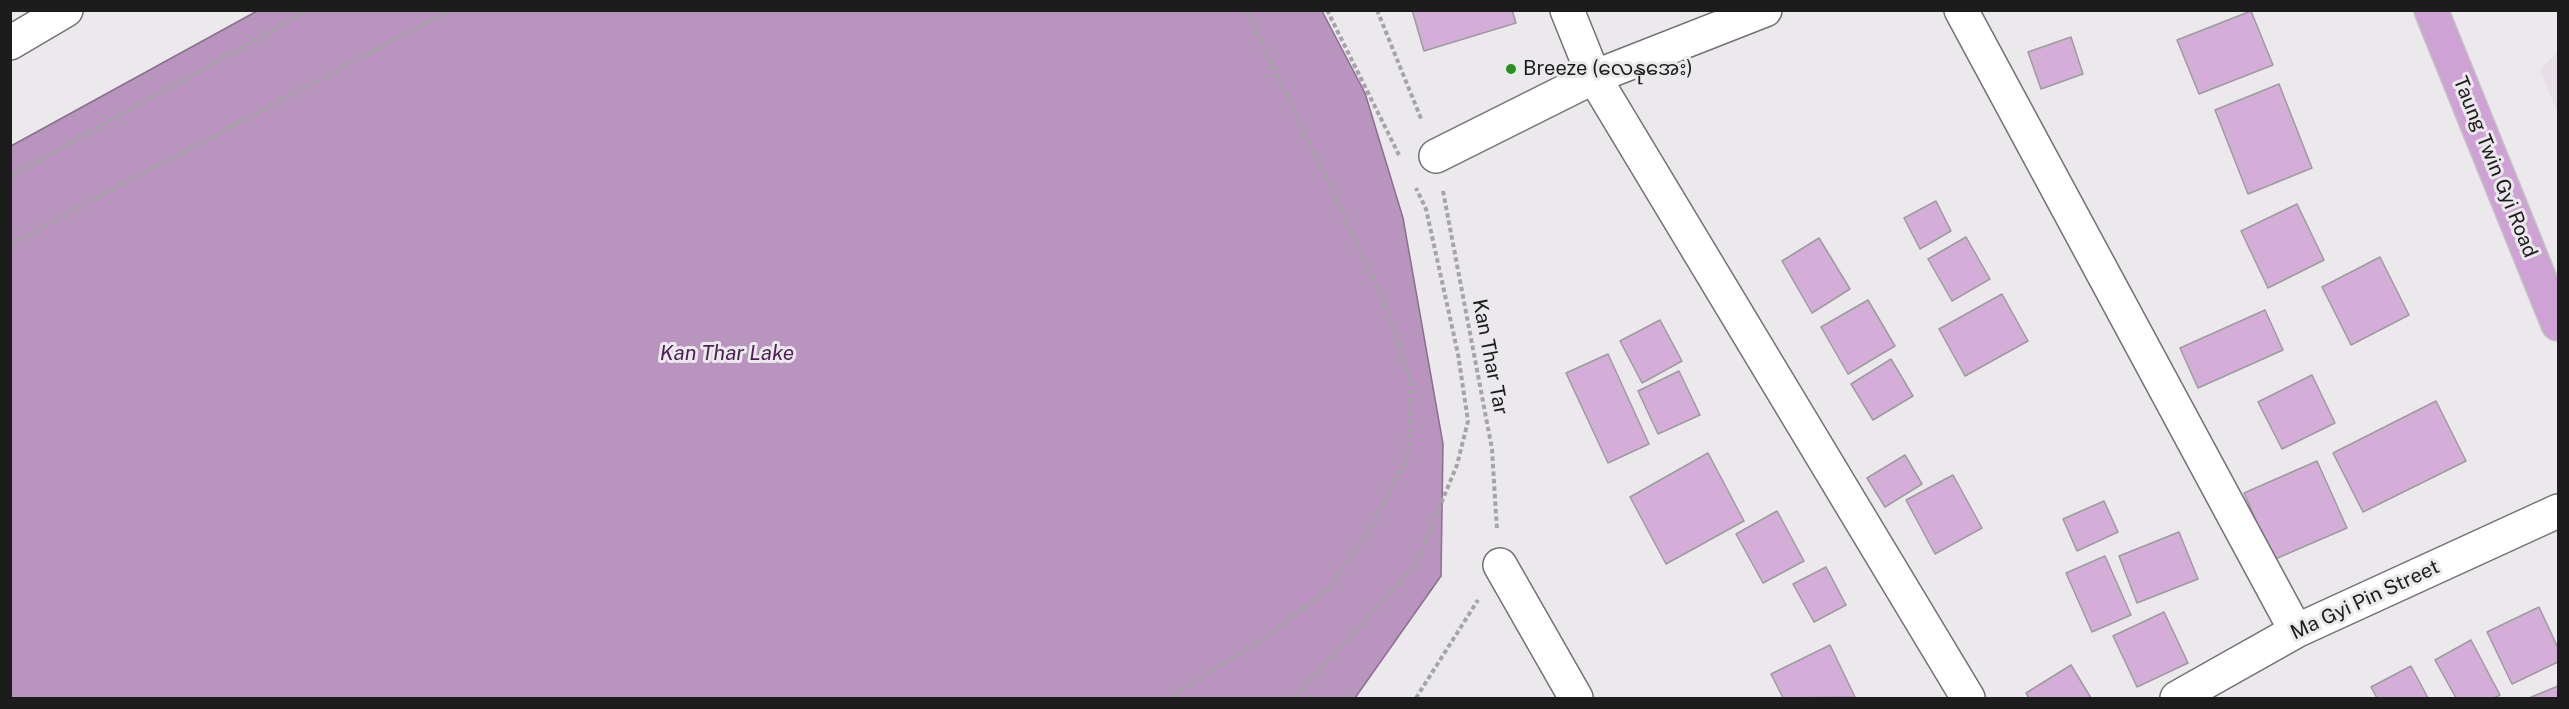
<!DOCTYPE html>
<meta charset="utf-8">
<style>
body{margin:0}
#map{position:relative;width:2569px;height:709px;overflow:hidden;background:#ebe9ec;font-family:"Public Sans",sans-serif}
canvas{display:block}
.frame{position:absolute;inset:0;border:12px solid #1d1c1d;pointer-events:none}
</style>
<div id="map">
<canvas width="2569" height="709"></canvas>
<div class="frame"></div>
</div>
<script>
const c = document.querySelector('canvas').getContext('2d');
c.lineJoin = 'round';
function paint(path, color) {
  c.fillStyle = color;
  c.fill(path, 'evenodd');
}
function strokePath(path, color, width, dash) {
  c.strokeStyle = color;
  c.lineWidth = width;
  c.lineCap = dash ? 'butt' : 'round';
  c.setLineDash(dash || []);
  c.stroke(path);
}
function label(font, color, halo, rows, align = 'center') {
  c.font = font + ' "Public Sans","Noto Sans Myanmar",sans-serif';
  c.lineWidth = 6;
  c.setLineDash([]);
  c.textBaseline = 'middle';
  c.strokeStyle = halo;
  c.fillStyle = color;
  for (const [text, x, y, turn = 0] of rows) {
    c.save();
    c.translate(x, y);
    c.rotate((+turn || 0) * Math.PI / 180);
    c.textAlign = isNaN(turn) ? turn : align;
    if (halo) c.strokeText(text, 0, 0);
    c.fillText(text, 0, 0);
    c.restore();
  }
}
const built = new Path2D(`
 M2558,52V115L2540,69Z`);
const water = new Path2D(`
 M259,10L1322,11L1365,93L1403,218L1443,444L1441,576L1355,698H11V146Z`);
const building = new Path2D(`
 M1412,10H1512L1516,23L1424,51Z
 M2251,11L2273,65L2199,94L2177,40Z
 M2071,37L2083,74L2041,89L2028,52Z
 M2279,84L2312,168L2248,194L2215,110Z
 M1936,201L1951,231L1920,249L1904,218Z
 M2297,204L2324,260L2268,288L2241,231Z
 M1966,237L1990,279L1952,301L1928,259Z
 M1819,238L1850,289L1812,313L1782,261Z
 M2380,257L2409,315L2351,345L2322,287Z
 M2002,294L2028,341L1965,376L1939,329Z
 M1868,300L1895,346L1848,374L1821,327Z
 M2265,310L2283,350L2198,388L2180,348Z
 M1660,320L1682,361L1642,383L1620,341Z
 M1608,354L1649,444L1608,463L1566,373Z
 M1891,359L1913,396L1873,420L1851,384Z
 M1679,371L1700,415L1658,434L1638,391Z
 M2312,375L2335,423L2282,449L2258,402Z
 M2436,401L2466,461L2363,512L2333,453Z
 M1708,453L1744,521L1666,564L1630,497Z
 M1905,455L1922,484L1885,507L1867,478Z
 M2317,461L2347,528L2273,560L2244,493Z
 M1953,475L1982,528L1935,554L1906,500Z
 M2104,501L2118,532L2077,551L2063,519Z
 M1777,511L1804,561L1763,583L1736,534Z
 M2179,532L2198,579L2137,603L2119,556Z
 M2105,556L2131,615L2092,632L2066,573Z
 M1826,567L1846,605L1814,622L1793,584Z
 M2539,607L2558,648V662L2512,684L2487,632Z
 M2164,612L2188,663L2137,687L2113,636Z
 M2471,640L2500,695L2494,698H2456L2435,660Z
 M1830,645L1855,697L1783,698L1771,674Z
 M2071,665L2091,698H2029L2026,693Z
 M2411,666L2428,698H2377L2371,687Z
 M2558,686V698H2529Z`);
const path = new Path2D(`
 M1327,10L1399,155
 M1377,10L1422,121
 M10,176L309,10
 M1443,191L1492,449L1497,530
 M10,244L451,10
 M1167,698L1271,634L1330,587L1373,524L1408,456L1411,381L1380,292L1246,10
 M1294,698L1416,564L1457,465L1468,421L1458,354L1426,209L1416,188
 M1416,698L1478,600`);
const minor = new Path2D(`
 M1567,10L1594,77L1968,698
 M1961,10L2296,631
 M10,43L66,10
 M1436,156L1594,77L1765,10
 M1500,565L1576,698
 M2177,698L2296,631L2558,511`);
const trunk = new Path2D(`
 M2431,10L2558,324`);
const markers = [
 [1511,69,6,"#25931d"]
];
const poiNames = [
 ["Breeze (လေနုအေး)",1523,69]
];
const streetNames = [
 ["Taung Twin Gyi Road",2495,167,68],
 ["Kan Thar Tar",1490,357,79],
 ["Ma Gyi Pin Street",2365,600,-25]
];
const waterNames = [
 ["Kan Thar Lake",727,354]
];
paint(built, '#e7dee8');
paint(water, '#b994be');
strokePath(water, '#8a708e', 1.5);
paint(building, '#d4aed9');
strokePath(building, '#9e9b9f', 1.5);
strokePath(minor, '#737174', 36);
strokePath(trunk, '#c4c4c4', 36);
strokePath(path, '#a5a4a6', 4, [4.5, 3]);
strokePath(minor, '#fff', 33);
strokePath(trunk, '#cea2d4', 33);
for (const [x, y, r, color] of markers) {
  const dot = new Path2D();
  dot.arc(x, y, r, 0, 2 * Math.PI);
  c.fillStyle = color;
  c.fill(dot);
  strokePath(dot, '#ebe9ec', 2);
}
label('20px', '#1d1c1d', '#ebe9ec', poiNames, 'left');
label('20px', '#1d1c1d', '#ebe9ec', streetNames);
label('italic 21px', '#4d1f54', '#ebe9ec', waterNames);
</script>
